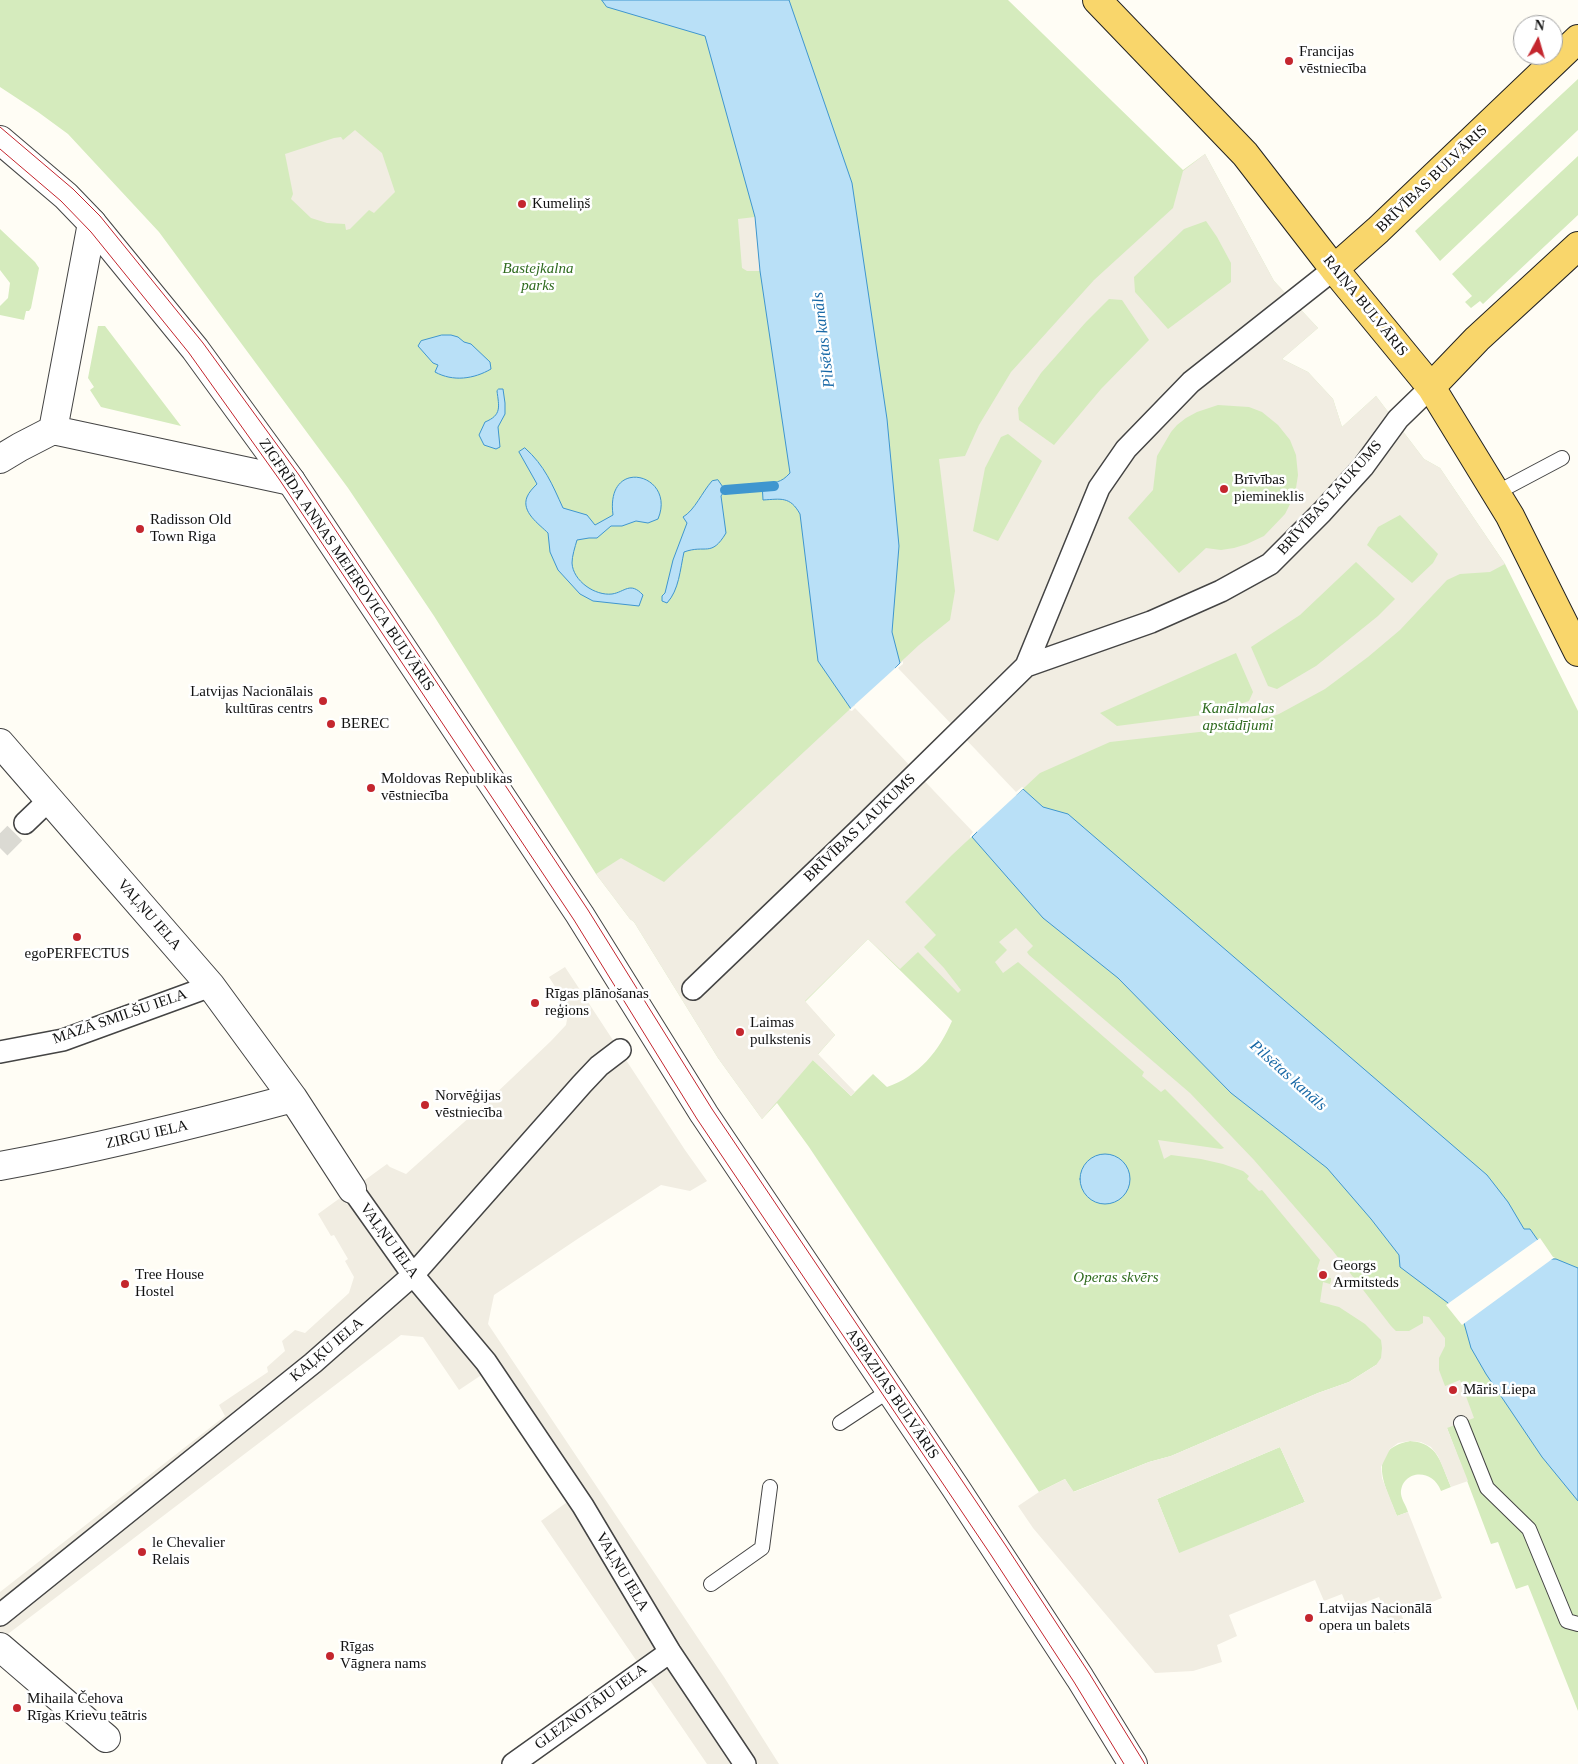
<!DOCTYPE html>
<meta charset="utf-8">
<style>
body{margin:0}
#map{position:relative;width:1578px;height:1764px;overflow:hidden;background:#fffdf5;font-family:Georgia,serif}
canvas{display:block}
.north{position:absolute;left:1513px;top:15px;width:50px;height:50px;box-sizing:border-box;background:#fff;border:1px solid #a0a0a0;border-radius:50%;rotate:6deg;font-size:14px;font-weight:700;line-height:20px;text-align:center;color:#111}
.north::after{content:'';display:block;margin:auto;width:18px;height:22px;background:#c4262e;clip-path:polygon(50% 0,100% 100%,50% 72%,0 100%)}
</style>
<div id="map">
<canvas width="1578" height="1764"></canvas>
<div class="north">N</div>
</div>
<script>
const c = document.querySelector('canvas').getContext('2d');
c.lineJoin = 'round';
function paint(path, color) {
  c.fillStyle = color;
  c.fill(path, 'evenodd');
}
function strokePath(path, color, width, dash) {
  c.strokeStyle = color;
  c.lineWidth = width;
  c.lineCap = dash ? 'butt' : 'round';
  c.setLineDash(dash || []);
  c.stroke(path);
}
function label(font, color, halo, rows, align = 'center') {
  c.font = font + ' Georgia,serif';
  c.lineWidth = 5;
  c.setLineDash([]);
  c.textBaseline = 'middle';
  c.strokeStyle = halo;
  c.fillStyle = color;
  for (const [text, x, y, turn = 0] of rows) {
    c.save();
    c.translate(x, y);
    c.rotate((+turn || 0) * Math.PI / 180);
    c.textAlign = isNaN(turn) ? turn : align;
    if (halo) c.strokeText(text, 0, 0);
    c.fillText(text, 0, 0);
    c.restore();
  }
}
const green = new Path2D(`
 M0,0H1008L1183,170L1205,154L1274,281L1318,328L1282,359L1308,372L1333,399L1342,427L1376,396L1424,459L1440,468L1505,564L1578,711V1711L1528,1585L1516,1589L1498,1542L1491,1544L1447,1428L1376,1365L1349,1382L1318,1393L1171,1456L1149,1462L1073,1492L1065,1479L1039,1492L809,1147L777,1103L762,1119L718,1058L634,922L630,919L596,874L434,616L348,488L159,232L68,134L38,112L0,87ZM868,939L952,1021C939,1051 919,1076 887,1087L873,1074L851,1096L813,1060L835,1035L805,1002Z
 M1578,79V130L1440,261L1415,231Z
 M1578,156V215L1483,304L1480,301L1471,308L1465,302L1472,296L1452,274Z
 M0,229L35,262L39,268L31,308L29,311H26L24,320L0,315V306L8,298L10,283L0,270Z
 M98,326H105L181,426L101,407L90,390L94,387L88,378Z
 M1410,1441C1439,1443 1441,1464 1451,1487L1441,1491C1432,1466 1400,1471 1401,1494C1402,1501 1406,1505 1408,1512L1397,1516C1386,1488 1364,1450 1410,1441Z
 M1280,1447L1305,1502L1179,1554L1157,1499Z`);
const plaza = new Path2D(`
 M355,130L382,153L395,192L374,213L369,210L350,229L346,230L345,224L327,223L311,218L291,199L293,194L285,154L334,138L341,137L343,140Z
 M1205,154L1274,281L1318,328L1282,359L1308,372L1333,399L1342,427L1376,396L1424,459L1440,468L1505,564L1490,572L1460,574L1447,580L1400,630L1368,657L1325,689L1279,714L1258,721L1217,730L1110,742L1040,773L952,855L905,902L936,935L924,947L944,968L961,990L958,993L918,952L900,969L868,939L805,1001L835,1035L818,1054L855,1092L851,1096L813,1060L762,1119L718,1058L634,922L630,919L596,874L621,858L664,882L919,645L950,620L955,591L939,459L965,456L979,425L1011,372L1094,280L1173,208L1183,171ZM1206,221L1217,237L1231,263V282L1168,329L1135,292L1134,277L1184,229ZM1109,299L1122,300L1149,340L1101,389L1054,445L1019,420L1018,408L1041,373L1086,322ZM1218,405L1249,407L1262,412L1278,425L1290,440L1296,455L1298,475L1296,488L1292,500L1285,514L1264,536L1247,544L1234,548L1221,550L1206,548L1179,573L1128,518L1153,490L1157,456L1171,432L1177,425L1186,418L1197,412ZM1008,434L1042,461L998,541L973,531L985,468L1001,437ZM1400,515L1438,554L1433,563L1412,583L1367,545L1378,527ZM1356,562L1395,599L1378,616L1316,666L1277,689L1268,686L1251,647L1300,615ZM1236,653L1253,692L1249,701L1210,714L1117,726L1100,713Z
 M755,217L760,271H747L742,268L738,219Z
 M1016,928L1033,946L1027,952L1029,955L1190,1093L1254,1160L1333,1251L1391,1326L1396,1331H1409L1423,1323V1316L1429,1317L1445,1338V1346L1439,1358V1370L1445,1386L1460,1380L1474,1418L1447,1428L1468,1481L1451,1487L1438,1456L1431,1447L1421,1442L1410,1441L1398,1443L1390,1449L1381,1467L1382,1478L1397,1516L1408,1512L1442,1598L1401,1614L1407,1628L1394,1633L1379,1597L1348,1609L1342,1594L1324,1601L1315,1580L1229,1615L1237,1636L1217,1645L1222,1662L1193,1671L1155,1673L1033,1528L1018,1506L1039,1492L1065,1479L1074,1492L1149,1462L1171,1456L1318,1393L1349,1382L1376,1365L1381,1358L1382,1348L1381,1340L1365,1324L1339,1307L1320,1302L1323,1282L1330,1284L1331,1281V1278L1322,1277L1317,1269L1320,1260L1262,1190L1259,1191L1247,1179L1249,1176L1243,1171L1223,1164L1201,1159L1171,1155L1164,1159L1158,1140L1221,1149L1224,1148L1165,1089L1161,1092L1142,1076L1144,1072L1018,962L1003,973L995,962L1007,950L999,942ZM1280,1447L1305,1502L1179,1553L1157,1499Z
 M565,967L685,1150L707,1181L690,1191L661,1185L579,1238L494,1295L488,1324L724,1677L779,1764H707L541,1521L570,1500L483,1374L459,1390L423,1337L401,1335L0,1640V1592L225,1416L219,1405L268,1372L267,1367L285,1351L282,1341L295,1330L305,1333L349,1293L354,1277L345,1261L348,1259L334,1235L331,1236L318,1214L387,1164L390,1167L406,1174L491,1098L551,1041L566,1025L569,1009L549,977Z`);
const water = new Path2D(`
 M602,0H789L852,183L887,419L899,546L892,632L900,663L895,668L1016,795L1023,789L1043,807L1068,814L1487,1175L1508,1202L1524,1229H1530L1551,1259H1556L1578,1268V1501L1542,1457L1486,1374L1471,1348L1464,1323L1448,1303L1400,1267L1399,1255L1371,1219L1327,1168L1231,1093L1118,978L1043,918L972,837L977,832L855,705L851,709L818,661L800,514C790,496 781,499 763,500L762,483C775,483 781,483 790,473L760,271L755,217L705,36L607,7Z
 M442,335H451L458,337L464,342L471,344L490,362L491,369C474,379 453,382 435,372L438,365L433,363L418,346L421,341Z
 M499,389H503L505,403V414L498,427L500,447L496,449L484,445L479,435L485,422C502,415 499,407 497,391Z
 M525,448C545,466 552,484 563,508L587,515L595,525L613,515C605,455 677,474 658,519L648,523L636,521L622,526H611L597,538H589L577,540C575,547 572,556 572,563C573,581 595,596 612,594C625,592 630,581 643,595L639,606L593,601L580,594L558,570L550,552L548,533C539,524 521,512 527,497C529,492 533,488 537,484L519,452Z
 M718,480L725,490L721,496L726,533C711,558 706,544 684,552C680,570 679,590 667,603L662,601V596L665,593L673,560L687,523L683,517C695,510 702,492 712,481Z
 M1080 1179a25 25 0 1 1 50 0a25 25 0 1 1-50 0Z`);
const pier = new Path2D(`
 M903,661V664L898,668L1016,792L1022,787L1024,788L970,838V836L973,832L855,708L852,711L849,710Z
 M1540,1238L1553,1257H1555L1462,1325L1446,1305Z`);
const stream = new Path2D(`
 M725,490L774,486`);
const pedestrianTunnel = new Path2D(`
 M0,848L25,823`);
const service = new Path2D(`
 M1496,493L1562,458
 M840,1423L884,1394
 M1461,1423L1487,1488L1529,1529L1567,1621L1578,1624
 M711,1584L762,1548L770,1487`);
const pedestrian = new Path2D(`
 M1026,666L1151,622L1221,591L1270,564L1322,512L1363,467L1398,419L1431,387
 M25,823L49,800
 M693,989L860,829L1026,666L1099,488L1126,449L1191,382L1334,269
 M0,1052L63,1040L211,986
 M352,1189L413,1275L486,1362L583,1506L670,1652L745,1764
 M0,1615L313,1363L413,1275L582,1084L599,1066L620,1050
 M513,1764L670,1652`);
const minor = new Path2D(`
 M92,223L53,430L291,481
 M0,459L20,447L53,430
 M0,743L211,986L293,1098L352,1189
 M0,1166C99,1148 196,1124 293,1098
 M0,1647L106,1738`);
const tertiary = new Path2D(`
 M0,140L66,196L92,223L195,349L291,481L580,915L704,1114L955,1487L1080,1678L1133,1764`);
const primary = new Path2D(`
 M1097,0L1245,154L1334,269L1431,387L1510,516L1578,652
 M1334,269L1378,230L1578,39
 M1431,387L1477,339L1578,246`);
const tram = new Path2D(`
 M0,127L73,189L100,216L203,343L299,475L588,910L712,1109L1006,1546L1089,1673L1145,1764
 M0,149L61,201L91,232L189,353L279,479L574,920L697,1119L991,1555L1074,1682L1124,1764`);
const markers = [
 [1289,61,5,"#c4262e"],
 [522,204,5,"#c4262e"],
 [1224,489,5,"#c4262e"],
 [140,529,5,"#c4262e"],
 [323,701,5,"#c4262e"],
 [331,724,5,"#c4262e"],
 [371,788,5,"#c4262e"],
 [77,937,5,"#c4262e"],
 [535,1003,5,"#c4262e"],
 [740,1032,5,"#c4262e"],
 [425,1105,5,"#c4262e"],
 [1323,1275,5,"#c4262e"],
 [125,1284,5,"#c4262e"],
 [1453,1390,5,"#c4262e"],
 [142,1552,5,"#c4262e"],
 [1309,1618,5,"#c4262e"],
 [330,1656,5,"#c4262e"],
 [17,1708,5,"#c4262e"]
];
const poiNames = [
 ["Francijas",1299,52],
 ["vēstniecība",1299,69],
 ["Kumeliņš",532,204],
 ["Brīvības",1234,480],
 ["piemineklis",1234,497],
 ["Radisson Old",150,520],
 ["Town Riga",150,537],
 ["Latvijas Nacionālais",313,692,"right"],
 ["kultūras centrs",313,709,"right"],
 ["BEREC",341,724],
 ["Moldovas Republikas",381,779],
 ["vēstniecība",381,796],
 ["egoPERFECTUS",77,954,"center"],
 ["Rīgas plānošanas",545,994],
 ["reģions",545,1011],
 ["Laimas",750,1023],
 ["pulkstenis",750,1040],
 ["Norvēģijas",435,1096],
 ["vēstniecība",435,1113],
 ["Georgs",1333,1266],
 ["Armitsteds",1333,1283],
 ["Tree House",135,1275],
 ["Hostel",135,1292],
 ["Māris Liepa",1463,1390],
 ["le Chevalier",152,1543],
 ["Relais",152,1560],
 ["Latvijas Nacionālā",1319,1609],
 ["opera un balets",1319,1626],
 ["Rīgas",340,1647],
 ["Vāgnera nams",340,1664],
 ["Mihaila Čehova",27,1699],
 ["Rīgas Krievu teātris",27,1716]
];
const streetNames = [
 ["BRĪVĪBAS BULVĀRIS",1432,179,-44],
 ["RAIŅA BULVĀRIS",1365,306,51],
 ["BRĪVĪBAS LAUKUMS",1330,498,-48],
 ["ZIGFRĪDA ANNAS MEIEROVICA BULVĀRIS",346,565,56],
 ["BRĪVĪBAS LAUKUMS",860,828,-44],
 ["VAĻŅU IELA",149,915,49],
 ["MAZĀ SMILŠU IELA",120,1017,-19],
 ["ZIRGU IELA",147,1135,-13],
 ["VAĻŅU IELA",389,1241,54],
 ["KAĻĶU IELA",327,1350,-40],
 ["ASPAZIJAS BULVĀRIS",892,1394,56],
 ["VAĻŅU IELA",622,1572,59],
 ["GLEZNOTĀJU IELA",591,1707,-36]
];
const parkNames = [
 ["Bastejkalna",538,269],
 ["parks",538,286],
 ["Kanālmalas",1238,709],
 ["apstādījumi",1238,726],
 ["Operas skvērs",1116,1278]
];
const waterNames = [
 ["Pilsētas kanāls",824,340,-97],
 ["Pilsētas kanāls",1288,1076,42]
];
paint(green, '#d5ebbd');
paint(plaza, '#f1ede2');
paint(water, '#b9e0f7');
strokePath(water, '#3f96cf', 1);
paint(pier, '#fffdf5');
strokePath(stream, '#3f96cf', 10);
strokePath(pedestrianTunnel, '#dbdad3', 21, [21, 11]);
strokePath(service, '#444', 16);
strokePath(pedestrian, '#444', 24);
strokePath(minor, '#444', 30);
strokePath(tertiary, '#444', 30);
strokePath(primary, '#222', 30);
strokePath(service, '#fff', 14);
strokePath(pedestrian, '#fff', 21);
strokePath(minor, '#fff', 28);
strokePath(tertiary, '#fff', 28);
strokePath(primary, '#f9d66b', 28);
strokePath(tram, '#c4262e', 1);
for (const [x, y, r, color] of markers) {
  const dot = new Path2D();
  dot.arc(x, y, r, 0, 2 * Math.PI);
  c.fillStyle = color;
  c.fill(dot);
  strokePath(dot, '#fff', 2);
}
label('15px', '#111', '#fff', poiNames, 'left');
label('15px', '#111', '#fff', streetNames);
label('italic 15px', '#2f6b1f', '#fff', parkNames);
label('italic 16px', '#1768a6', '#fff', waterNames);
</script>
